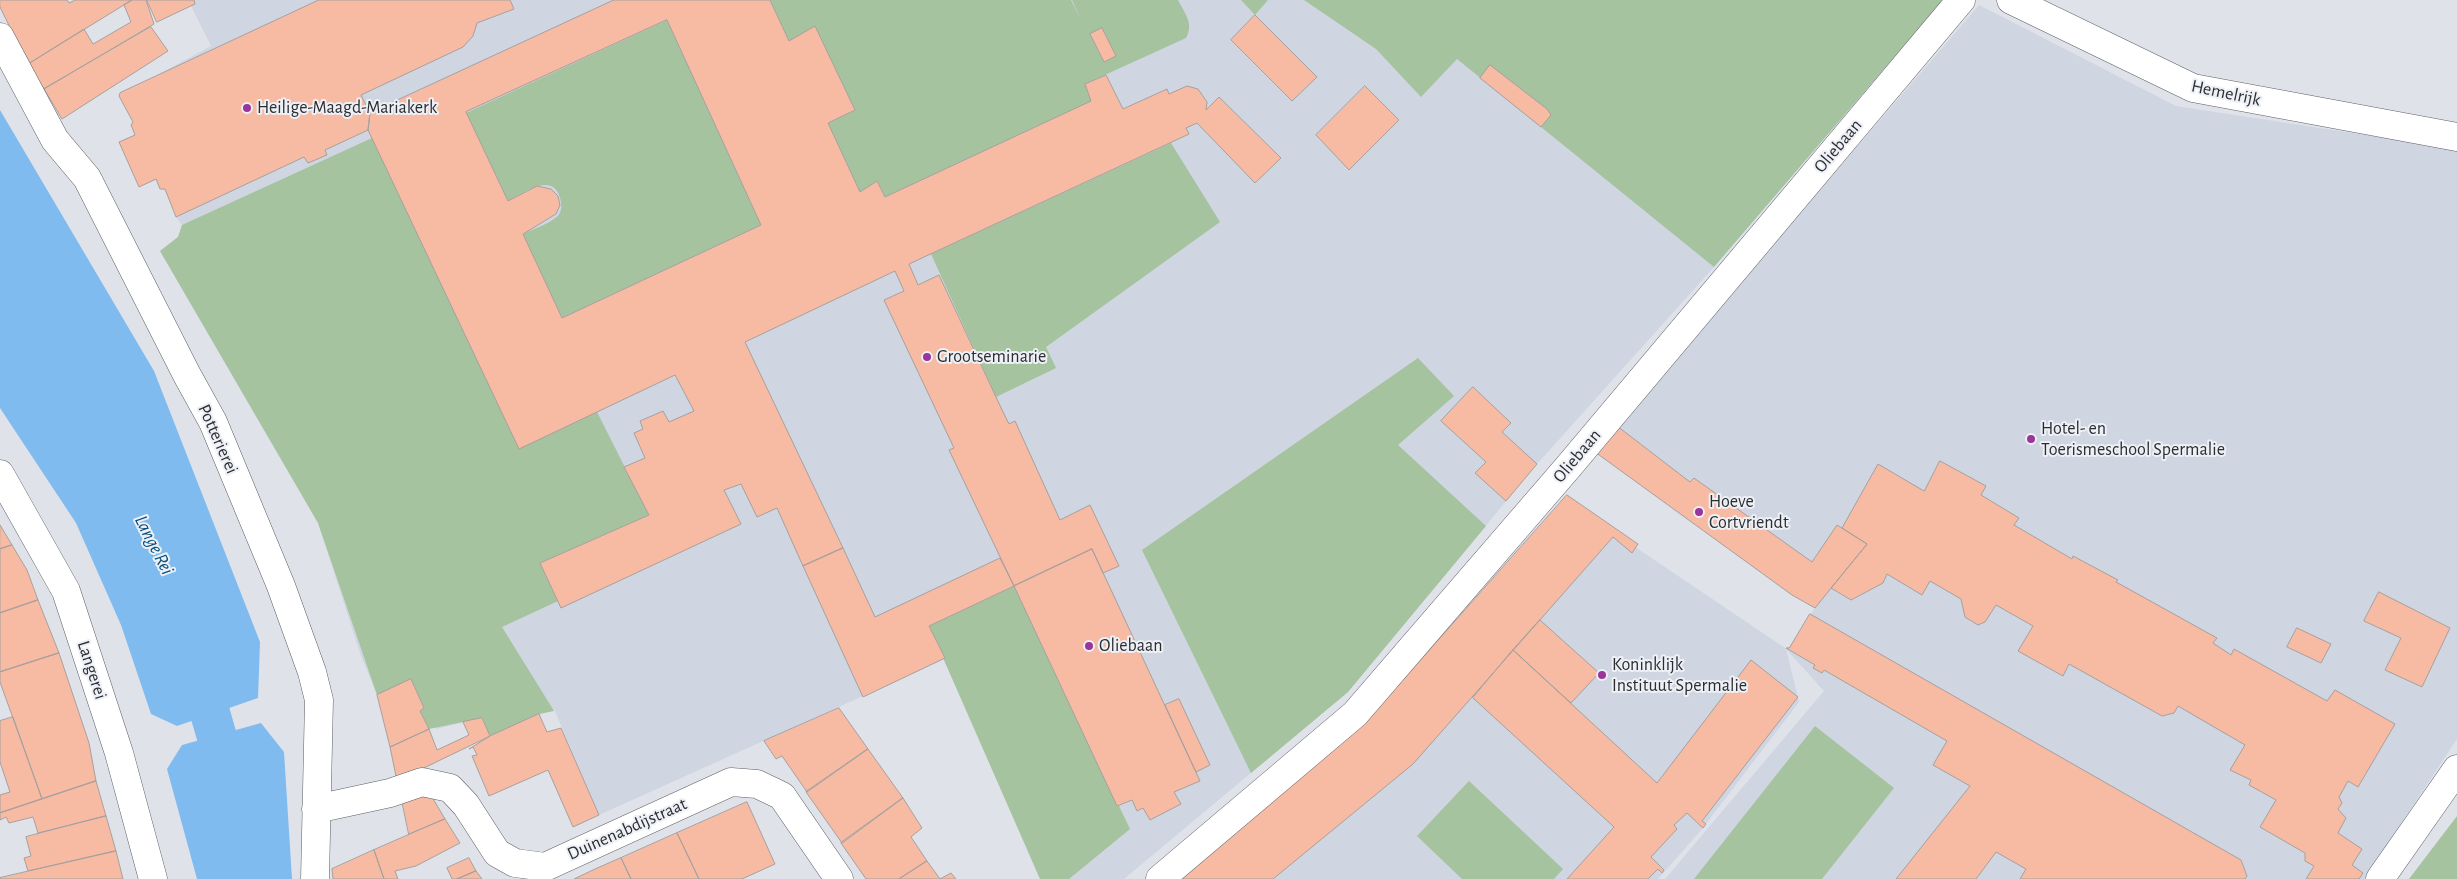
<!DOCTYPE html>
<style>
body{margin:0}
canvas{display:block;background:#dfe2e9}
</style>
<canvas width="2457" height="879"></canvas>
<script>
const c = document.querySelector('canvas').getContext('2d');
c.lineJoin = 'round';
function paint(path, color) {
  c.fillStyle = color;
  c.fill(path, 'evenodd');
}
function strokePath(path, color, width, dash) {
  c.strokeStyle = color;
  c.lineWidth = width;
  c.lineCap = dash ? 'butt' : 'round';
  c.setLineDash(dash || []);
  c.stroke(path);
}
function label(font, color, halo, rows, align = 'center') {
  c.font = font + ' "Alegreya Sans",sans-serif';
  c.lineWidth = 4;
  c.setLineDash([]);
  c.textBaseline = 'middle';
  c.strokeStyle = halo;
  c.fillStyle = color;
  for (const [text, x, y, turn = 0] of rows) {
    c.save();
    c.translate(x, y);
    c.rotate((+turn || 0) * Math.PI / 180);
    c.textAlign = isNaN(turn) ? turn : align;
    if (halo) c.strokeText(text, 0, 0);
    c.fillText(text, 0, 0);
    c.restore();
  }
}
const built = new Path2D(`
 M188,0H1943L1714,267L1537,464L1348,692L1124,879H1040L945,659L599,815L554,709L490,736L482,718L436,729L411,680L377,695L361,656L318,523L160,251L178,237L182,225L176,217L165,190L160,189L156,180L139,187L119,142L135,135L131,125L133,122L119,96L211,46Z
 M1979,5L2176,106L2457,149V739L2364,879H1665L1824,691L1786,649L1799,702L1702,829L1658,879H1182L1369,721L1567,501L1785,648L1789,647L1815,608L1792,595L1595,452Z`);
const green = new Path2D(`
 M770,0H1071L1081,20L1072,0H1178C1185,14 1194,23 1186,38L1085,84L1091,101L885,197L877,181L860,192L828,123L855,110L815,26L789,41Z
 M1241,0H1268L1255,15Z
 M1304,0H1943L1714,267L1457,59L1421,97L1376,49Z
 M667,20L761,225L562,318L523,234C533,229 549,224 558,216C562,211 562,204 560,198C553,171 523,193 508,201L466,113Z
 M372,138L597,412L649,515L540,563L558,601L502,627L554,711L539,714L490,736L482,718L429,729L420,711L424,708L411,680L377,695L318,523L160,251L178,237L182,225Z
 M1171,143L1220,222L1046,347L1056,368L996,397L931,254Z
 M1418,358L1454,396L1398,445L1486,526L1348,692L1251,773L1142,550Z
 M1014,586L1130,829L1069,879H1040L929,626Z
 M1815,726L1894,788L1822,879H1694Z
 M1469,781L1563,869L1554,879H1462L1417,836Z
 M2457,816V879H2409Z`);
const water = new Path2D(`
 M0,110L154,371L260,642L258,698L177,726L151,714L121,625L76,523L0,408Z
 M261,723L284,752L292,879H197L167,769L182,745Z`);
const canal = new Path2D(`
 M195,661L234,796L243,879`);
const building = new Path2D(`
 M0,0H67L69,3L75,0H132L28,64L0,7Z
 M132,0H146L154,24L44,89L28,64L84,29L93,44L131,22L124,5Z
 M147,0H194L195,4L157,22Z
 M319,0H510L514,9L477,23L473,36L463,47L361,95L370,113L368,130L325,150L327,155L308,163L304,157L176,217L165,189H160L156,179L139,187L119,142L135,135L131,125L133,122L119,96L120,93Z
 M614,0H770L789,41L815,26L855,110L828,123L860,192L877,181L885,197L1091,101L1085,84L1106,75L1123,109L1167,89L1169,94L1187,86L1198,89L1207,102L1206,110L1219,97L1281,158L1255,183L1197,123L1186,128L1189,134L909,264L918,285L939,275L1003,412L1009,424L1015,421L1060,520L1090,505L1119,566L1103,573L1092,549L1014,586L949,450L954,448L884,300L904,291L895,271L745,342L843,548L803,566L777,508L757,517L741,484L724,490L741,524L561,608L540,563L649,515L624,467L645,458L634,433L643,429L640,421L663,411L669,422L694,411L675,375L519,449L368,130L370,113ZM667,20L761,225L562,318L523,234L556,214L560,205L558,196L551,189L537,186L508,201L466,112Z
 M1255,15L1317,77L1292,101L1231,40Z
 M151,27L168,51L62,119L44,89Z
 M1102,28L1116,56L1104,62L1090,34Z
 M1490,65L1547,109L1551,115L1541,127L1480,78Z
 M1365,86L1399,120L1349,170L1316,135Z
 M1473,387L1511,423L1502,432L1537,464L1506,501L1475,473L1486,462L1441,421Z
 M1617,426L1690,482L1694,478L1812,562L1837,525L1867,544L1815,608L1792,595L1595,452Z
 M1940,461L1986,486L1981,495L2019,518L2014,525L2072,559L2073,556L2118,580L2116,582L2217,638L2213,643L2231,655L2234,649L2327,701L2335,690L2395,724L2358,787L2348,781L2339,797L2342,803L2338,809L2346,818L2338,833L2362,849L2352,865L2363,873L2359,879H2306L2314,866L2305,861V853L2260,827L2276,800L2249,785L2251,780L2230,770L2245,745L2178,706L2174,713L2162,716L2069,664L2063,676L2018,651L2033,626L1996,605L1985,622L1978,625L1965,617L1961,599L1930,581L1922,595L1887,574L1883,583L1851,600L1831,588L1867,544L1842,528L1878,464L1924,491Z
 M1567,495L1638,544L1632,553L1613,537L1413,764L1273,879H1175L1369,718Z
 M0,525L12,545L0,549Z
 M12,545L27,570L38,600L0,613V549Z
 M843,548L875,617L1000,558L1014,586L929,626L945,658L863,697L803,566Z
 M1092,549L1200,781L1174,792L1181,804L1150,820L1143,808L1137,811L1132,800L1117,806L1014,586Z
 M2379,592L2450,628L2422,687L2385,670L2401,638L2364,621Z
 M38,600L59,653L0,672V613Z
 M1810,614L2241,860L2247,876L2245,879H2020L2026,869L1996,852L1976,879H1896L1970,786L1933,765L1947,741L1824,670L1822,673L1813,668L1815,665L1786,648H1789Z
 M1540,620L1599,673L1571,703L1513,650Z
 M2297,628L2331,644L2321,663L2287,647Z
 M1513,650L1657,783L1751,660L1798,697L1702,821L1706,824L1703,828L1687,813L1674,825L1677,829L1651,857L1664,870L1662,873L1658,869L1648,879H1567L1614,827L1473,698Z
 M59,653L89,743L96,781L42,799L0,682V672Z
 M411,679L424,708L420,711L429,729L390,747L377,695Z
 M1179,699L1210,765L1196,772L1165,705Z
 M839,708L868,749L807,792L782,756L776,759L764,741Z
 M539,714L547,732L561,728L599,815L573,827L548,770L489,796L472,756L477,755L473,747L469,749L490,736Z
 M13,717L42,799L0,813V795L10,792L0,762V721Z
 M482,718L490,736L397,781L390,747L429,729L437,750L469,735L463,722Z
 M868,749L903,798L842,843L806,792Z
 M96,781L106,816L38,833L33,817L9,823L6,817L0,820V813Z
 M401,796L432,797L445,819L409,834Z
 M903,798L922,828L911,837L927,861L899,879H866L841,843Z
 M747,802L775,864L742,879H699L677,833Z
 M106,816L116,851L28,871L24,858L31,856L26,837Z
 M445,819L460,843L416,866L395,871L398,879H384L374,850Z
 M677,833L699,879H631L621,858Z
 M374,850L384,879H333L332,869Z
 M116,851L123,879H0V878Z
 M469,858L476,871L457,879H452L447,868Z
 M621,858L631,879H574L595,869Z
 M927,861L940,879L951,873L956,879H899Z
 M476,871L482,879H457Z`);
const minor = new Path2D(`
 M2011,0L2193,88L2457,137
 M0,37L55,140L87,178L187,375L213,422L281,586L312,672L319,700L315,879
 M0,474L66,591L119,753L153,879
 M316,809L390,793L422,782L450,788L466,805L497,853L515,863L545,867L731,782L757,784L782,796L839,879
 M1160,879L1355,714L1569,466L1961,0
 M2380,879L2457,769`);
const markers = [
 [247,108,5,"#9b3599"],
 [927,357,5,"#9b3599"],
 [2031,439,5,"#9b3599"],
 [1699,512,5,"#9b3599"],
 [1089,646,5,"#9b3599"],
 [1602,675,5,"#9b3599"]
];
const streetNames = [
 ["Hemelrijk",2226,93,12],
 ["Oliebaan",1838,146,-50],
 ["Potterierei",218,439,66],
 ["Oliebaan",1577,456,-50],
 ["Langerei",92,670,72],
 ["Duinenabdijstraat",627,829,-24]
];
const poiNames = [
 ["Heilige-Maagd-Mariakerk",257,108],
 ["Grootseminarie",937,357],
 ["Hotel- en",2041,429],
 ["Toerismeschool Spermalie",2041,450],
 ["Hoeve",1709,502],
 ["Cortvriendt",1709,523],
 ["Oliebaan",1099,646],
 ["Koninklijk",1612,665],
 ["Instituut Spermalie",1612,686]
];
const waterNames = [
 ["Lange Rei",154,545,63]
];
paint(built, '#cfd5e1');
paint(green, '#a6c39f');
paint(water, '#80bbef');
strokePath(canal, '#80bbef', 40);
paint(building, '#f7baa3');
strokePath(building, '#a7a09e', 1);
strokePath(minor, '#5c5f64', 29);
strokePath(minor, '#fff', 28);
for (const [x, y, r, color] of markers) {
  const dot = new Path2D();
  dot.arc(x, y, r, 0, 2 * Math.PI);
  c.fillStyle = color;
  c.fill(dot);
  strokePath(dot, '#edf0f6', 2);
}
label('18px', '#2c2d2f', '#edf0f6', streetNames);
label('18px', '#2c2d2f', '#edf0f6', poiNames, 'left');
label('italic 19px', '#054e7d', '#edf0f6', waterNames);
</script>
